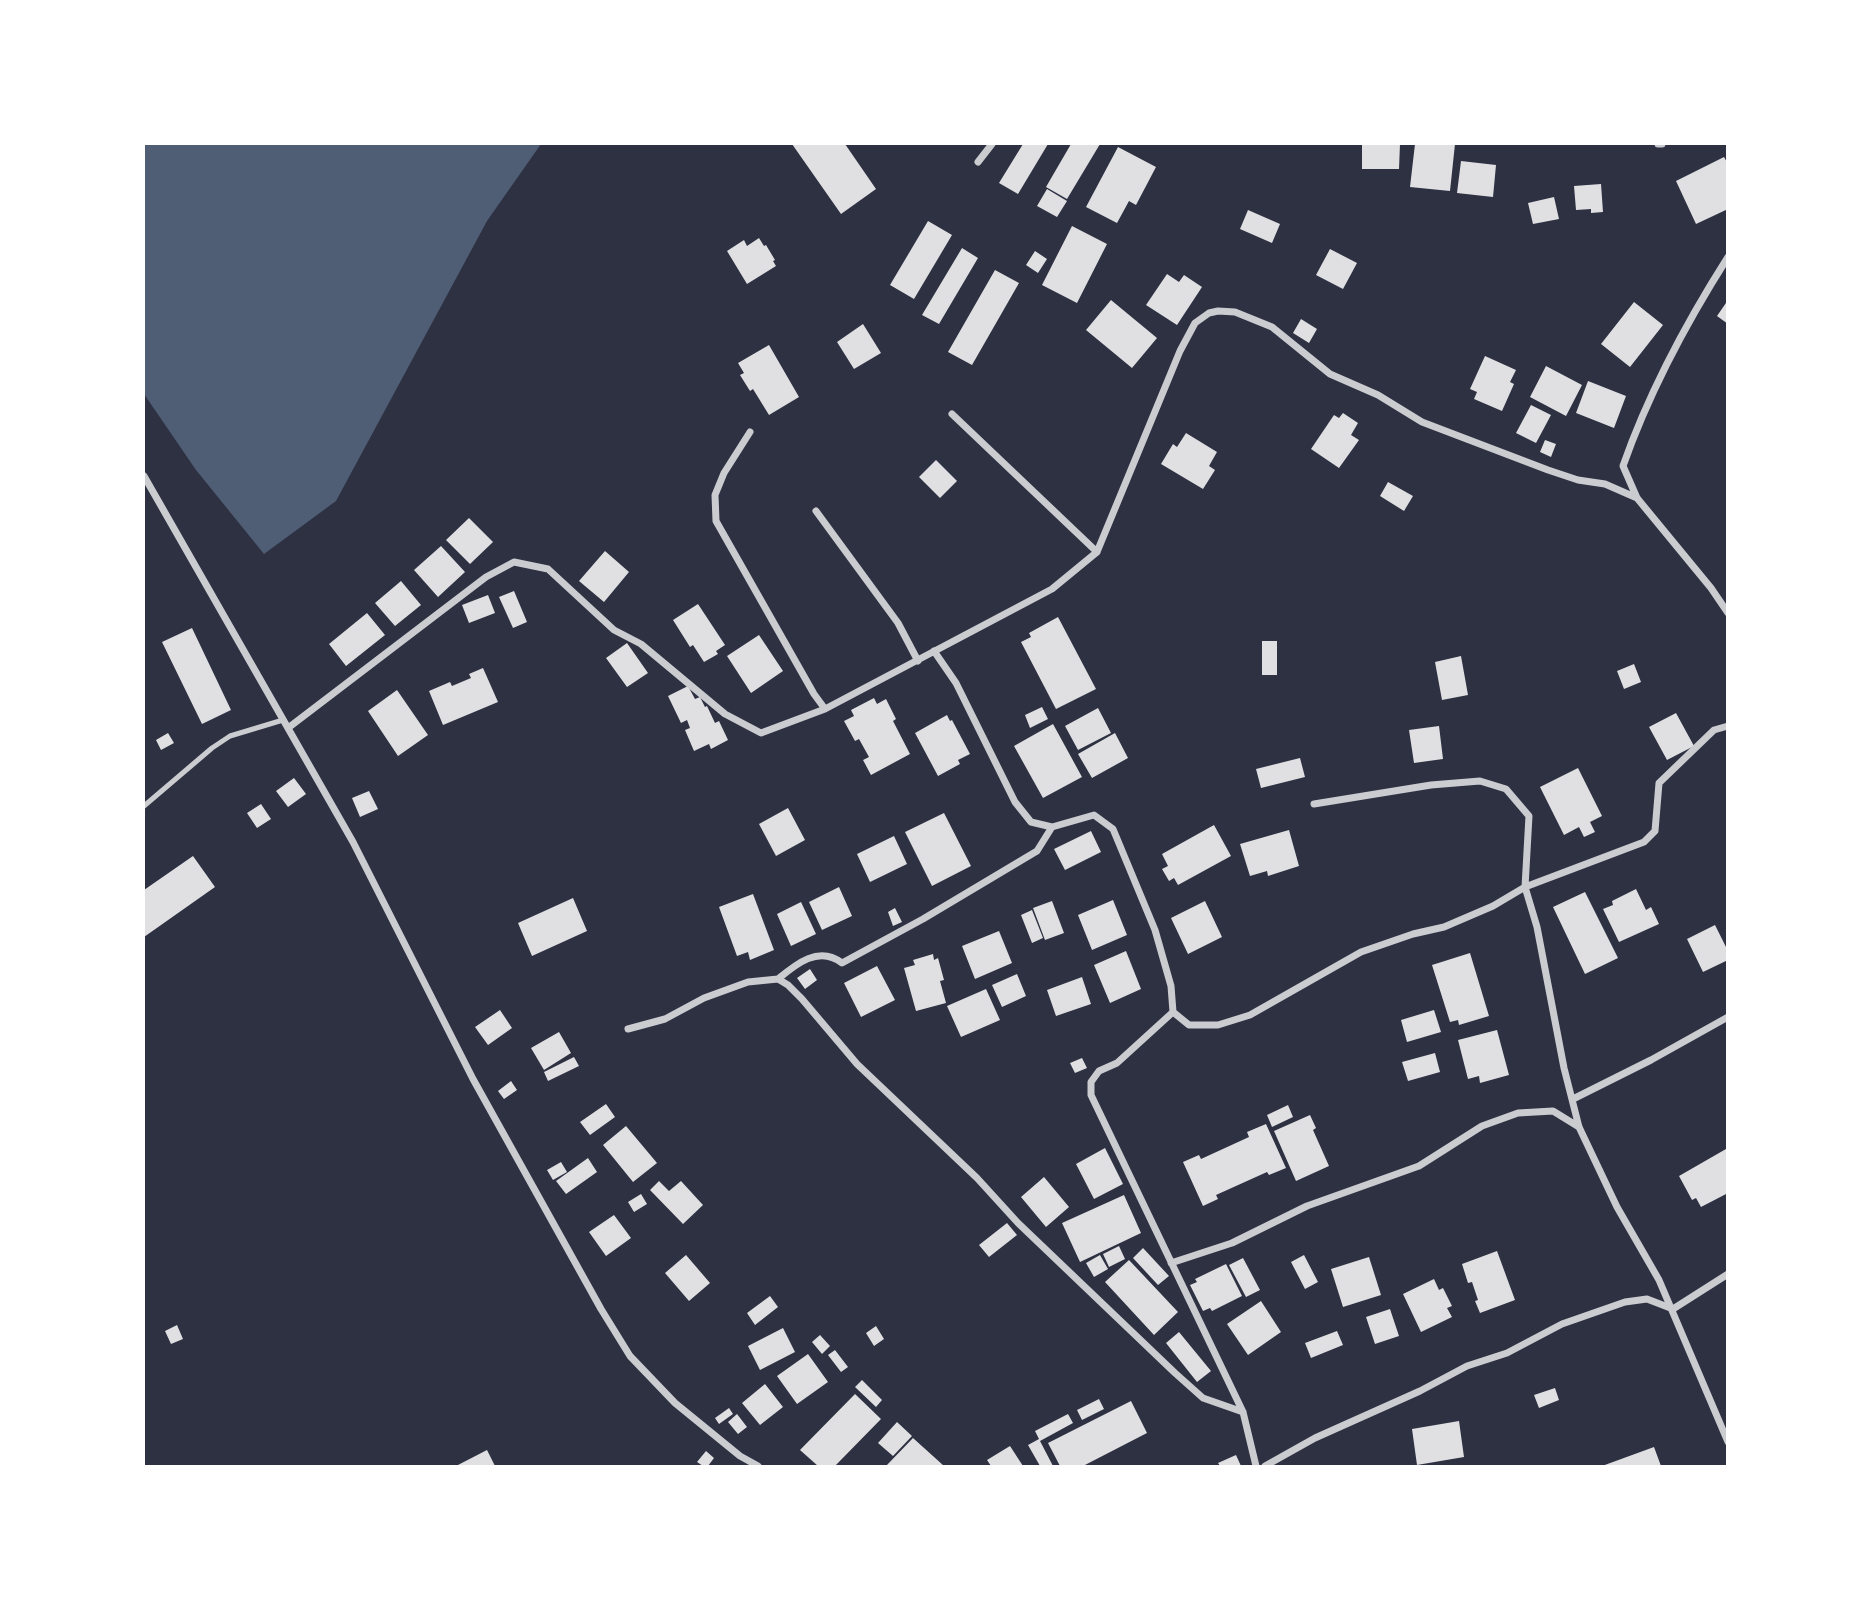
<!DOCTYPE html>
<style>
body{margin:0}
#map{position:relative;width:1871px;height:1610px;overflow:hidden;background:#2d3142;font-family:"Space Grotesk",sans-serif}
canvas{display:block}
.frame{position:absolute;inset:0;border:145px solid #fff;pointer-events:none}
</style>
<div id="map">
<canvas width="1871" height="1610"></canvas>
<div class="frame"></div>
</div>
<script>
const c = document.querySelector('canvas').getContext('2d');
c.lineJoin = 'round';
function paint(path, color) {
  c.fillStyle = color;
  c.fill(path, 'evenodd');
}
function strokePath(path, color, width, dash) {
  c.strokeStyle = color;
  c.lineWidth = width;
  c.lineCap = dash ? 'butt' : 'round';
  c.setLineDash(dash || []);
  c.stroke(path);
}
const water = new Path2D(`
 M144,144H541L487,221L336,501L264,554L196,470L144,394Z`);
const building = new Path2D(`
 M792,144H845L876,189L841,214Z
 M1023,144H1048L1018,194L999,183Z
 M1071,144H1100L1067,199L1046,187Z
 M1362,144H1400L1399,169H1362Z
 M1415,144H1455L1450,191L1410,187Z
 M1118,147L1156,167L1136,205L1129,201L1117,223L1086,207Z
 M1724,157L1728,164V209L1696,224L1676,181Z
 M1461,161L1496,165L1493,197L1457,193Z
 M1601,184L1603,212L1591,213V209L1576,210L1574,186Z
 M1047,189L1067,201L1057,217L1037,206Z
 M1554,197L1559,219L1533,224L1528,203Z
 M1248,210L1280,224L1272,243L1240,229Z
 M928,221L952,235L914,299L890,285Z
 M1072,226L1107,244L1077,303L1042,285Z
 M759,238L764,246L766,245L775,260L773,261L776,266L747,284L727,251L744,240L747,246Z
 M962,248L978,258L939,324L922,315Z
 M1330,249L1357,263L1343,289L1316,275Z
 M1035,251L1047,259L1038,273L1026,265Z
 M995,270L1019,283L972,365L948,352Z
 M1167,274L1179,282L1184,275L1202,287L1177,325L1146,305Z
 M1111,300L1157,338L1132,368L1086,330Z
 M1728,300V324L1717,316Z
 M1634,302L1663,325L1630,367L1601,344Z
 M1301,319L1317,329L1309,343L1293,333Z
 M863,324L881,353L854,369L837,342Z
 M769,345L799,397L769,415L753,389L750,391L740,375L744,373L738,363Z
 M1485,356L1516,370L1510,382L1514,384L1502,411L1474,399L1477,392L1470,389Z
 M1546,366L1582,385L1566,416L1530,397Z
 M1588,381L1626,396L1614,428L1576,413Z
 M1531,405L1551,415L1536,443L1516,433Z
 M1343,413L1358,423L1351,435L1359,440L1339,468L1311,449L1334,415L1339,418Z
 M1186,433L1217,452L1209,466L1215,470L1203,489L1161,464L1173,444L1177,447Z
 M1545,440L1556,444L1551,457L1540,452Z
 M936,460L957,481L940,498L919,477Z
 M1388,482L1413,496L1404,511L1380,496Z
 M469,518L493,542L470,564L446,540Z
 M441,546L465,572L438,597L414,570Z
 M605,551L629,572L604,602L579,581Z
 M401,581L421,605L395,626L375,603Z
 M514,591L527,622L513,628L499,597Z
 M488,595L495,613L469,623L462,605Z
 M698,604L725,645L716,651L718,654L704,662L693,645L690,647L673,620Z
 M367,613L385,635L346,666L329,644Z
 M1058,617L1096,689L1056,709L1021,642L1031,637L1029,633Z
 M192,628L231,710L202,724L162,642Z
 M759,635L783,671L751,693L727,656Z
 M1262,641H1277V675H1262Z
 M627,643L648,673L627,687L606,658Z
 M1461,656L1468,695L1442,700L1435,662Z
 M1634,664L1641,682L1624,689L1617,671Z
 M483,668L498,702L443,725L429,691L450,682L452,686L471,678L469,674Z
 M688,686L695,699L700,697L705,707L707,706L715,723L719,721L728,740L711,749L709,744L694,751L685,730L690,728L687,720L681,723L668,696Z
 M397,690L428,735L398,756L368,711Z
 M874,698L877,704L886,699L896,719L893,721L910,754L871,775L863,760L869,757L859,739L855,741L844,721L854,716L851,710Z
 M1042,707L1048,719L1030,728L1025,715Z
 M1098,708L1111,733L1078,750L1065,726Z
 M1676,713L1694,746L1667,760L1649,727Z
 M947,715L950,721L952,720L970,754L958,760L960,764L938,776L915,733Z
 M1053,724L1082,777L1043,798L1014,746Z
 M1439,726L1443,759L1414,763L1409,730Z
 M168,733L174,743L161,750L156,740Z
 M1115,733L1128,758L1092,778L1078,754Z
 M1300,758L1305,777L1261,788L1256,769Z
 M1578,768L1602,816L1590,822L1595,832L1584,837L1579,827L1564,835L1540,787Z
 M294,778L306,794L288,807L276,791Z
 M369,791L378,809L360,817L352,798Z
 M261,804L271,819L257,828L247,813Z
 M788,808L805,840L776,856L759,824Z
 M944,813L971,866L932,886L905,832Z
 M1214,825L1231,856L1178,885L1174,878L1169,881L1162,869L1168,866L1162,854Z
 M1289,830L1299,866L1268,876L1267,871L1250,876L1240,844Z
 M1091,831L1101,852L1065,870L1054,849Z
 M894,836L907,864L870,882L857,854Z
 M193,856L215,887L144,937V890Z
 M839,887L852,916L822,930L809,902Z
 M1636,889L1646,910L1651,907L1659,924L1619,942L1603,909L1613,905L1612,901Z
 M1585,892L1618,958L1585,974L1553,907Z
 M753,894L774,950L750,960L748,952L737,956L719,907Z
 M573,898L587,931L532,956L518,923Z
 M1113,900L1127,935L1092,950L1078,915Z
 M1052,901L1064,933L1045,940L1033,908Z
 M1205,901L1222,937L1188,954L1171,918Z
 M801,902L816,934L791,946L777,914Z
 M895,908L902,922L893,926L888,912Z
 M1032,910L1043,938L1032,943L1021,915Z
 M1715,925L1728,951V960L1703,972L1687,939Z
 M999,931L1012,963L975,979L962,946Z
 M1126,951L1141,989L1110,1003L1094,965Z
 M1470,953L1489,1016L1459,1025L1458,1020L1450,1022L1432,965Z
 M933,954L934,960L938,958L944,980L940,981L946,1003L916,1011L904,968L915,965L913,960Z
 M877,966L895,1000L861,1017L844,983Z
 M810,969L817,980L805,989L797,978Z
 M1017,974L1026,996L1002,1007L992,985Z
 M1082,977L1091,1004L1056,1016L1047,990Z
 M986,989L1000,1020L961,1037L947,1006Z
 M500,1010L512,1028L488,1045L475,1027Z
 M1434,1010L1441,1032L1407,1042L1401,1020Z
 M1497,1030L1509,1075L1480,1083L1479,1076L1468,1079L1458,1040Z
 M559,1032L571,1053L544,1070L531,1048Z
 M1435,1053L1440,1072L1408,1081L1402,1062Z
 M574,1057L579,1066L548,1081L544,1072Z
 M1082,1058L1087,1068L1075,1073L1070,1063Z
 M511,1081L517,1090L504,1099L498,1091Z
 M606,1104L615,1117L590,1135L580,1122Z
 M1288,1105L1293,1117L1272,1127L1267,1115Z
 M1310,1115L1316,1128L1313,1130L1329,1166L1296,1181L1274,1131Z
 M1266,1124L1286,1168L1269,1175L1267,1172L1216,1195L1218,1199L1203,1206L1183,1162L1199,1155L1201,1159L1249,1137L1247,1132Z
 M626,1126L657,1163L633,1182L603,1145Z
 M1105,1148L1123,1184L1094,1199L1076,1164Z
 M1726,1149L1728,1193L1701,1207L1696,1198L1692,1200L1679,1176Z
 M588,1158L597,1172L566,1194L556,1181Z
 M561,1162L567,1172L553,1180L547,1170Z
 M1044,1177L1069,1207L1046,1227L1021,1197Z
 M659,1181L669,1191L681,1181L703,1205L683,1224L650,1190Z
 M641,1194L647,1204L634,1212L628,1202Z
 M1124,1195L1141,1233L1080,1262L1062,1223Z
 M614,1215L631,1238L606,1256L589,1232Z
 M1007,1223L1017,1235L989,1257L979,1245Z
 M1119,1246L1125,1259L1109,1267L1103,1254Z
 M1143,1248L1169,1276L1158,1285L1133,1258Z
 M1497,1251L1515,1300L1480,1313L1475,1301L1478,1300L1472,1282L1468,1283L1462,1264Z
 M686,1255L710,1283L689,1301L665,1273Z
 M1100,1255L1108,1269L1094,1277L1086,1263Z
 M1304,1255L1318,1282L1305,1289L1291,1262Z
 M1369,1257L1381,1295L1343,1307L1331,1269Z
 M1243,1258L1260,1290L1246,1297L1229,1265Z
 M1129,1260L1178,1312L1154,1335L1105,1282Z
 M1226,1264L1242,1296L1212,1311L1210,1308L1203,1311L1190,1285L1197,1282L1195,1279Z
 M1434,1279L1439,1290L1443,1288L1452,1306L1447,1308L1452,1317L1421,1332L1403,1294Z
 M770,1296L778,1307L755,1325L747,1313Z
 M1261,1301L1281,1332L1248,1355L1227,1324Z
 M1390,1309L1399,1336L1375,1344L1366,1317Z
 M177,1325L183,1339L171,1344L165,1331Z
 M876,1326L884,1339L874,1346L866,1333Z
 M783,1328L795,1352L760,1370L748,1346Z
 M1337,1331L1343,1345L1311,1358L1305,1343Z
 M1179,1332L1211,1371L1197,1382L1166,1343Z
 M820,1335L830,1346L822,1354L812,1342Z
 M835,1350L848,1367L841,1372L828,1355Z
 M808,1354L828,1382L797,1404L777,1376Z
 M862,1380L882,1400L876,1407L855,1387Z
 M765,1384L783,1407L760,1425L742,1403Z
 M1555,1388L1559,1400L1539,1408L1534,1395Z
 M855,1394L881,1419L835,1466H818L800,1450Z
 M1099,1399L1104,1409L1082,1420L1077,1410Z
 M1131,1401L1147,1433L1083,1466H1060L1048,1443Z
 M729,1408L733,1414L719,1424L715,1418Z
 M737,1414L747,1427L738,1434L728,1422Z
 M1068,1414L1073,1423L1040,1441L1053,1466H1040L1028,1445L1039,1439L1035,1431Z
 M1459,1421L1464,1457L1417,1465L1412,1429Z
 M897,1422L912,1436L893,1456L878,1443Z
 M913,1438L944,1466H886Z
 M1010,1446L1023,1466H991L987,1460Z
 M1654,1447L1661,1466H1602Z
 M487,1450L495,1466H456Z
 M706,1451L714,1458L708,1466H703L697,1462Z
 M1236,1455L1241,1466H1220L1218,1463Z`);
const service = new Path2D(`
 M144,806L212,748L230,736L283,720`);
const minor = new Path2D(`
 M1658,144H1662
 M978,162L992,144
 M1728,257C1686,323 1649,392 1623,466L1637,498L1711,588L1728,613
 M952,414L1097,552
 M750,432L724,473L715,495L716,521L814,694L825,709L1052,589L1097,552L1180,351L1195,323L1209,313L1218,311L1235,312L1272,327L1330,374L1378,395L1422,422L1548,470L1578,480L1605,484L1637,498
 M144,476L353,842L473,1079L601,1309L630,1356L675,1403L740,1456L758,1466
 M816,511L898,623L918,661
 M934,651L956,683L1015,802L1031,822L1052,827L1094,815L1113,829L1155,930L1171,986L1173,1012L1117,1063L1099,1071L1091,1082V1095L1243,1412L1256,1466
 M288,728L486,577L514,562L548,569L614,630L641,644L725,714L761,733L825,709
 M1314,804L1431,785L1480,781L1506,789L1529,816L1525,887L1537,927L1564,1068L1579,1127L1617,1207L1659,1280L1728,1442
 M778,979C796,964 819,945 842,963L923,919L1037,851L1052,827
 M1173,1012L1189,1025H1218L1250,1015L1361,952L1413,934L1444,927L1493,906L1525,887L1644,842L1655,831L1659,783L1714,730L1728,726
 M628,1029L665,1019L704,998L748,982L778,979L788,985L802,999L857,1064L977,1178L1018,1223L1175,1373L1203,1398L1243,1412
 M1573,1099L1651,1060L1728,1017
 M1171,1263L1232,1243L1307,1206L1419,1166L1482,1126L1518,1113L1553,1111L1579,1127
 M1265,1466L1315,1438L1420,1391L1467,1366L1507,1353L1562,1324L1625,1302L1647,1299L1673,1309L1728,1274`);
paint(water, '#4f5d75');
paint(building, '#e0e0e3');
strokePath(service, '#caccd0', 5);
strokePath(minor, '#caccd0', 7);
</script>
